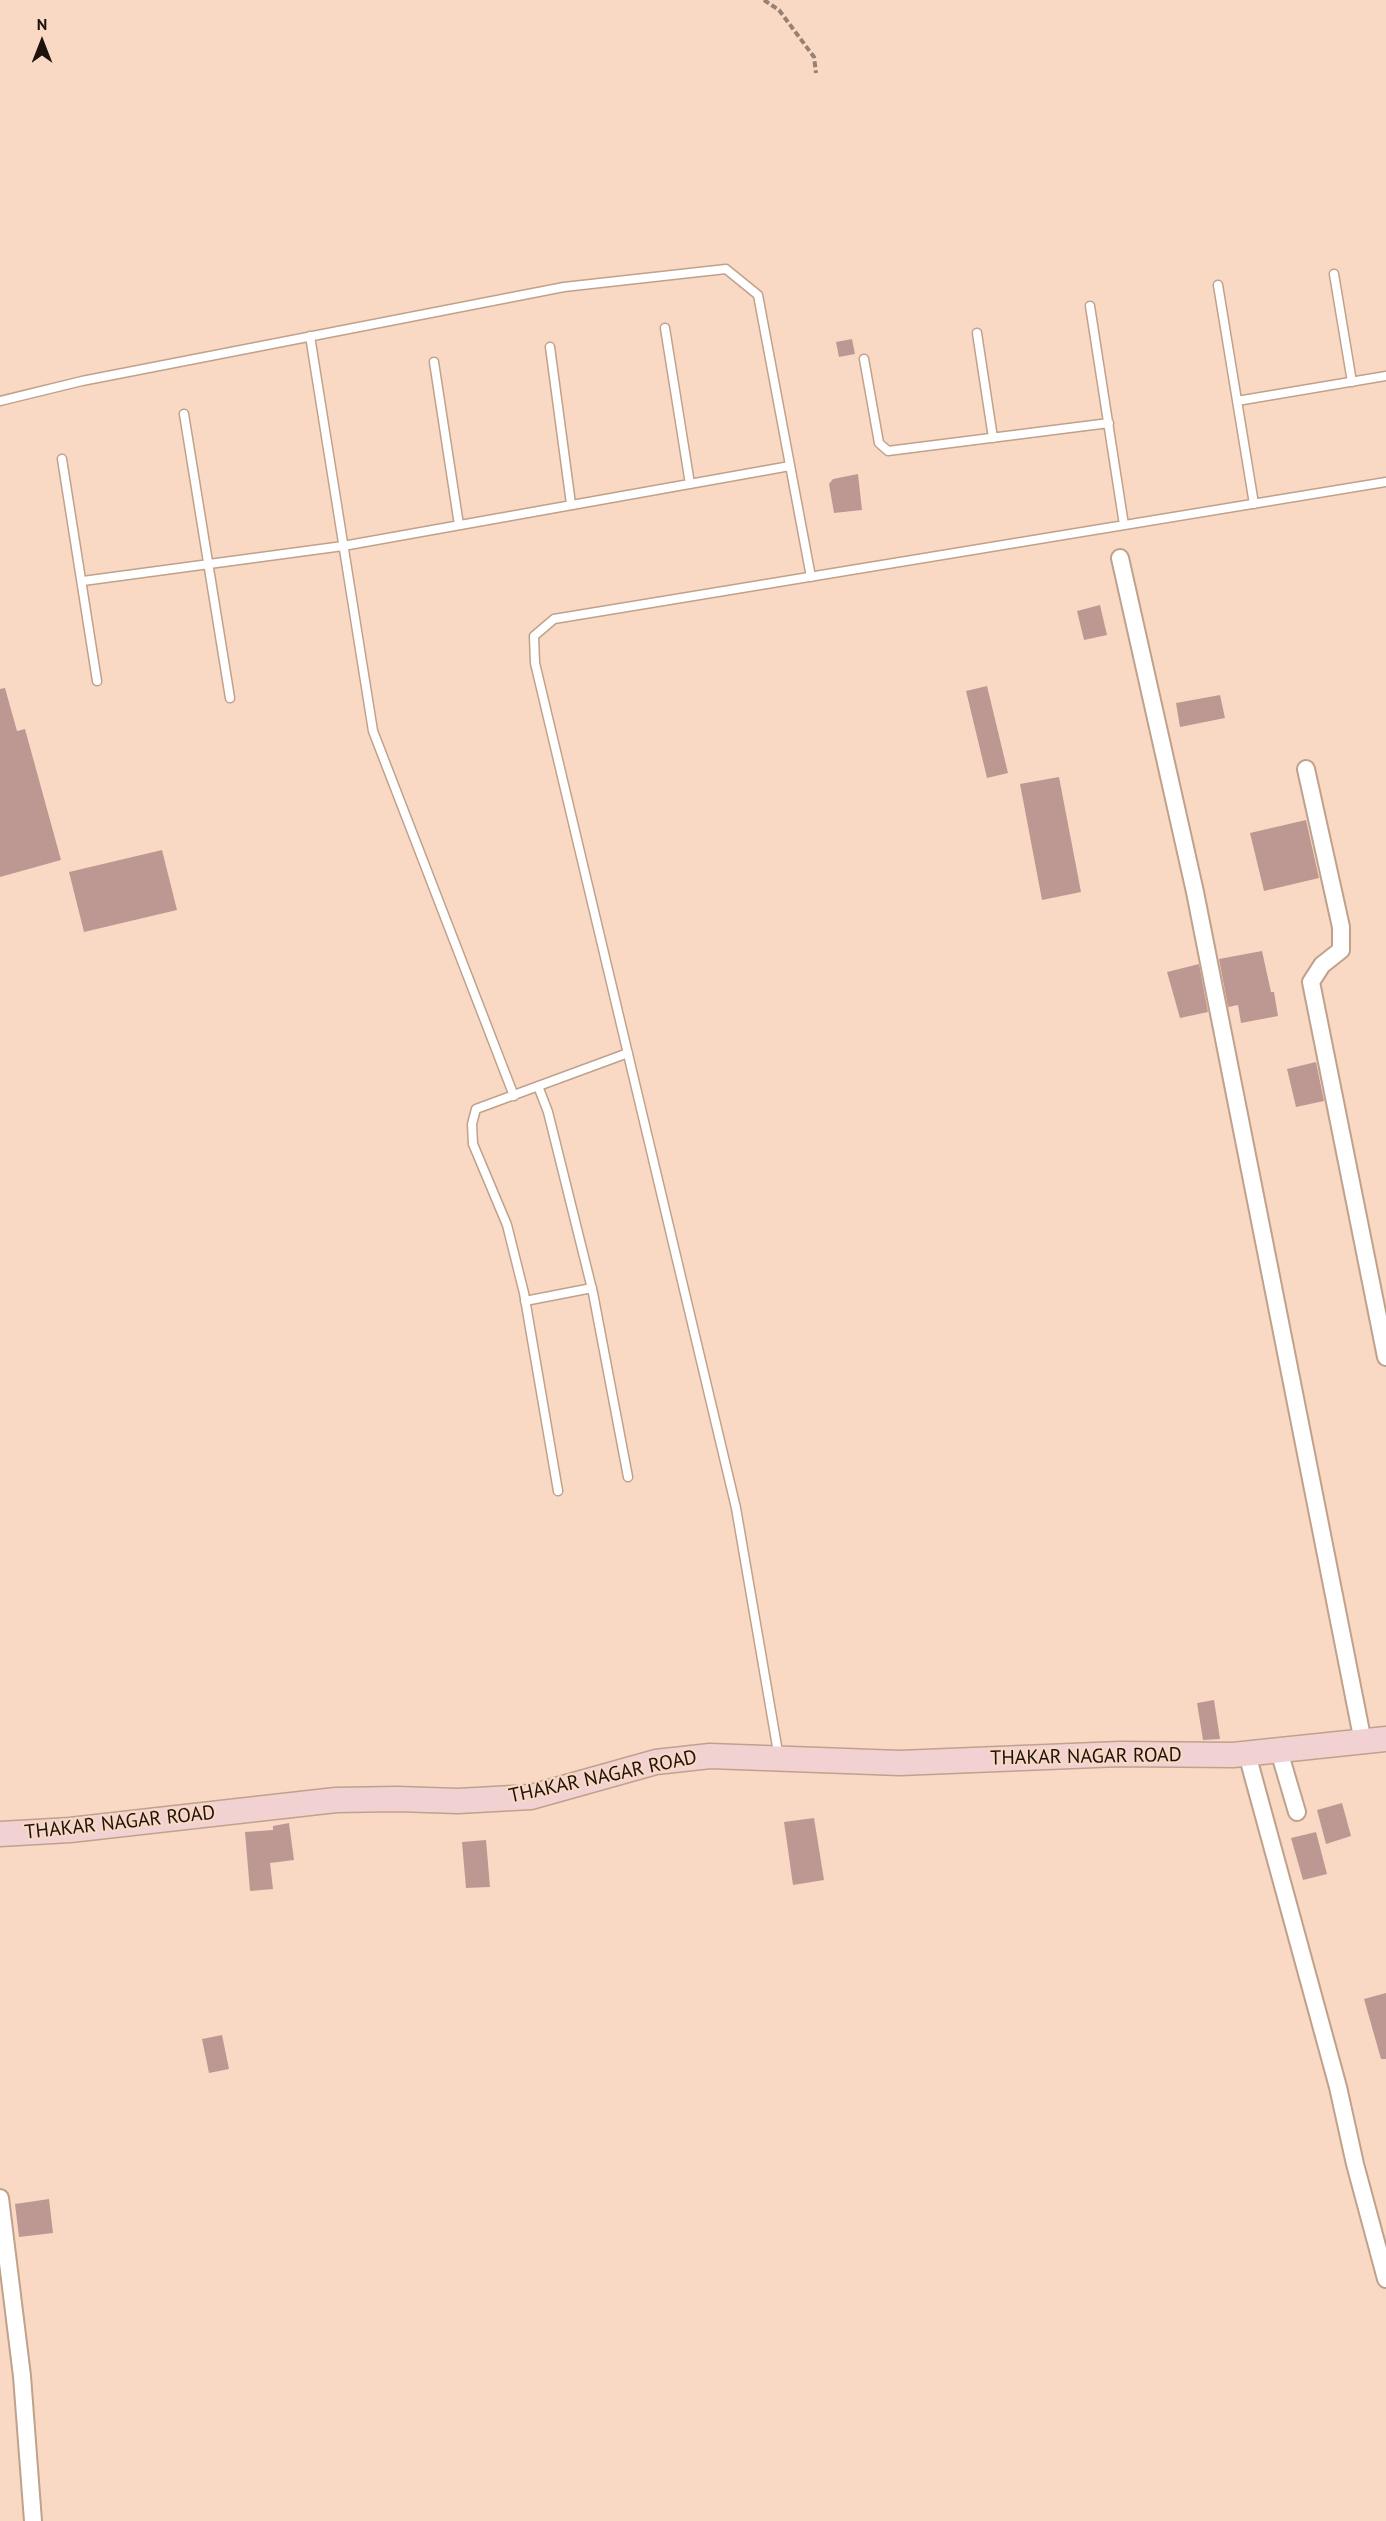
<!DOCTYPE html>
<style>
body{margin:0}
#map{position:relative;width:1386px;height:2521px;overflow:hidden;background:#f9d9c4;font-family:"PT Sans",sans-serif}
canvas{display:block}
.north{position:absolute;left:12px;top:12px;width:60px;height:60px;-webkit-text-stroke:4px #f9d9c4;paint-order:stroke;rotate:0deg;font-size:16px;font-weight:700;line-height:24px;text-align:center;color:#1e130c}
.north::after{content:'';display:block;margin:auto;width:21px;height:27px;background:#1e130c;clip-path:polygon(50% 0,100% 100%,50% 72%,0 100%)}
</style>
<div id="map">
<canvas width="1386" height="2521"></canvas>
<div class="north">N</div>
</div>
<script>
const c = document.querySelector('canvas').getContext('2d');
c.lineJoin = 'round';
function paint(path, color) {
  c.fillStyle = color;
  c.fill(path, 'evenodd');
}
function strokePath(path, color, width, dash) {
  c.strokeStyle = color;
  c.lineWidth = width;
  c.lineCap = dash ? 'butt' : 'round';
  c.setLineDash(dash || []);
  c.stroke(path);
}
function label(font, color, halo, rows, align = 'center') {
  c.font = font + ' "PT Sans",sans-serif';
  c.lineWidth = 4.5;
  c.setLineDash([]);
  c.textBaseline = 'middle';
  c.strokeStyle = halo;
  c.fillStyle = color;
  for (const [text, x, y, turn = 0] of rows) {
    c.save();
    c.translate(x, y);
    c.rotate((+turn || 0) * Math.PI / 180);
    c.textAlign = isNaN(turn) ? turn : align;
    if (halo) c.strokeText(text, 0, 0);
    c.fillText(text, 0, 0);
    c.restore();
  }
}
const building = new Path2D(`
 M852,339L855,354L839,357L836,342Z
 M858,474L862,510L834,513L829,484L833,479Z
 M1100,605L1107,635L1084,640L1077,611Z
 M987,686L1008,773L987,778L966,691Z
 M5,688L17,731L25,729L61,860L0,877V689Z
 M1220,695L1225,718L1180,727L1176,703Z
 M1059,777L1081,892L1042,900L1020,784Z
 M1306,820L1319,878L1264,891L1250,833Z
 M162,850L177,910L84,932L69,872Z
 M1262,951L1271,992H1274L1278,1016L1241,1023L1238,1005L1228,1007L1219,959Z
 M1199,964L1208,1012L1180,1018L1167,972Z
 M1316,1062L1324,1101L1296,1107L1287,1069Z
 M1214,1700L1220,1739L1203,1740L1197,1703Z
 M1342,1803L1351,1836L1326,1844L1317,1810Z
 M814,1818L824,1880L793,1885L784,1822Z
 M289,1823L294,1860L270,1863L273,1889L250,1891L245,1832L273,1830V1826Z
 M1316,1832L1327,1874L1303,1880L1291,1838Z
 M486,1840L490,1887L466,1888L462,1842Z
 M1386,1993V2059H1381L1364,1999Z
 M222,2035L229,2069L209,2073L202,2039Z
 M49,2199L53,2233L19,2237L15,2204Z`);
const path = new Path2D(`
 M764,0L779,10L814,57L816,73`);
const lane = new Path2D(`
 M1334,274L1352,382
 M1218,285L1254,504
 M1090,306L1124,525
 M665,328L690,484
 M977,333L993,438
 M310,336L373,731L514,1096
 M550,347L571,504
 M864,359L879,443L888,451L1109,423
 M434,362L459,525
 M0,401L82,381L564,287L726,269L758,295L811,577
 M1237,401L1386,376
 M184,414L230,698
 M62,459L97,681
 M83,581L343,546L790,466
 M538,1086L548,1112L593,1293L628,1477
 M525,1301L592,1288
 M558,1491L524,1293L507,1225L473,1144L472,1124L476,1109L628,1053
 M779,1758L736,1508L535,663L534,636L554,619L1386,482`);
const street = new Path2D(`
 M1120,558L1195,892L1363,1742
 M1306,769L1341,927V950L1322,965L1311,982L1386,1357
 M1279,1751L1297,1812
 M1247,1754L1338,2087L1355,2164L1386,2279
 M0,2198L22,2376L33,2521`);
const secondary = new Path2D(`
 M0,1834L70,1830L336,1800L397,1799L458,1801L531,1797L656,1762L710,1756L900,1763L1120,1754L1233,1755L1386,1739`);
const streetNames = [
 ["THAKAR NAGAR ROAD",1086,1757,-1],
 ["THAKAR NAGAR ROAD",603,1777,-12],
 ["THAKAR NAGAR ROAD",120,1823,-6]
];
paint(building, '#bd9893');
strokePath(lane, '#bfa18c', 11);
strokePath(street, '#bfa18c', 20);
strokePath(secondary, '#bfa18c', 27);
strokePath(path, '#988172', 4, [6, 3]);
strokePath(lane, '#fff', 8);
strokePath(street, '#fff', 16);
strokePath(secondary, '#f2d1d2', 24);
label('20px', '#1e130c', '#f9d9c4', streetNames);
</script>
